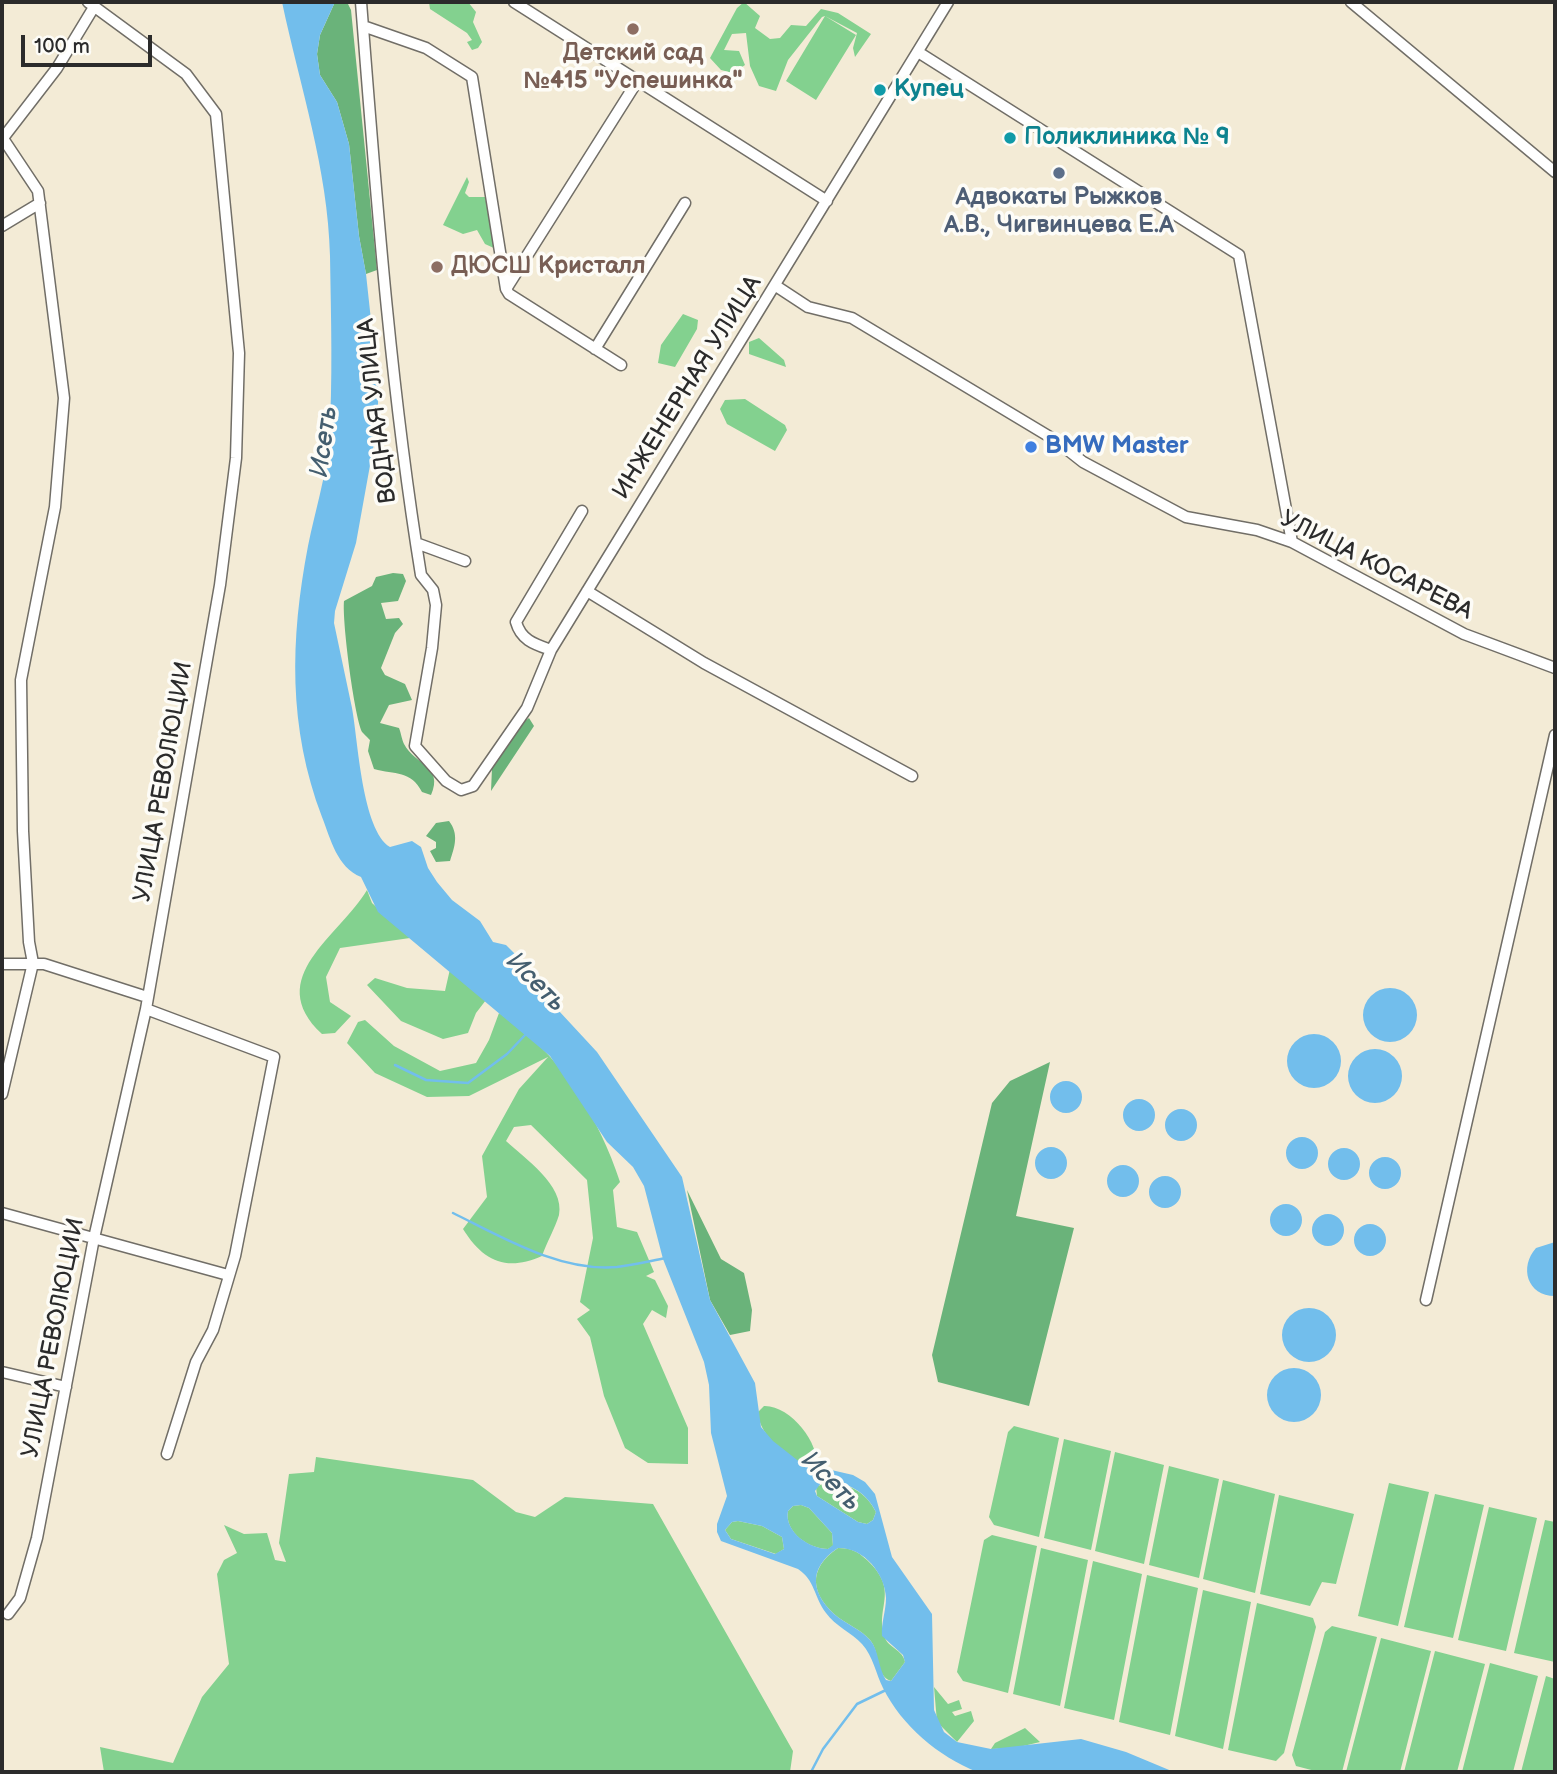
<!DOCTYPE html>
<meta charset="utf-8">
<style>
body{margin:0}
#map{position:relative;width:1557px;height:1774px;overflow:hidden;background:#f3ebd6;font-family:"Balsamiq Sans",sans-serif}
canvas{display:block}
.frame{position:absolute;inset:0;border:4px solid #2b2b2b;pointer-events:none}
.scale{position:absolute;left:21px;top:35px;width:131px;height:32px;box-sizing:border-box;border:4px solid #2b2b2b;border-top:0;padding-left:9px;font-size:21px;line-height:24px;white-space:nowrap;color:#2b2b2b;-webkit-text-stroke:5px #fdfcf7;paint-order:stroke}
</style>
<div id="map">
<canvas width="1557" height="1774"></canvas>
<div class="frame"></div>
<div class="scale">100 m</div>
</div>
<script>
const c = document.querySelector('canvas').getContext('2d');
c.lineJoin = 'round';
function paint(path, color) {
  c.fillStyle = color;
  c.fill(path, 'evenodd');
}
function strokePath(path, color, width, dash) {
  c.strokeStyle = color;
  c.lineWidth = width;
  c.lineCap = dash ? 'butt' : 'round';
  c.setLineDash(dash || []);
  c.stroke(path);
}
function label(font, color, halo, rows, align = 'center') {
  c.font = font + ' "Balsamiq Sans",sans-serif';
  c.lineWidth = 7;
  c.setLineDash([]);
  c.textBaseline = 'middle';
  c.strokeStyle = halo;
  c.fillStyle = color;
  for (const [text, x, y, turn = 0] of rows) {
    c.save();
    c.translate(x, y);
    c.rotate((+turn || 0) * Math.PI / 180);
    c.textAlign = isNaN(turn) ? turn : align;
    if (halo) c.strokeText(text, 0, 0);
    c.fillText(text, 0, 0);
    c.restore();
  }
}
const green = new Path2D(`
 M429,2H468L476,12L473,22L482,42L478,48L472,50L467,42L472,40L467,33L430,9Z
 M744,2L760,16L755,28L770,39L780,38L791,25L806,26L821,9L838,13L871,34L855,57L853,48L857,33L825,16L856,35L816,100L786,81L825,16L822,17L788,60L776,91L759,86L750,66L746,33L732,34L724,50L739,51L745,65L733,73L721,70L710,58L737,8Z
 M467,177L469,182L465,193L469,197H485L496,249L485,244L477,230L463,234L443,225Z
 M683,314L698,320L697,329L675,367L658,363L661,345Z
 M759,338L784,360L786,367L749,354V342Z
 M745,399L785,425L787,430L775,451L727,424L720,409L725,400Z
 M367,890L372,903L410,938L340,948L326,977L330,1002L351,1016L335,1033L322,1034C262,978 340,936 367,890Z
 M450,969L486,1000L476,1013L468,1033L443,1039L401,1021L367,985L375,978L407,988L445,991Z
 M499,1013C558,1050 599,1117 620,1182L613,1190L617,1227L637,1232L654,1272L646,1276L655,1280L668,1306L666,1318L652,1310L643,1324L688,1428V1464L648,1463L625,1448L604,1396L590,1337L577,1319L590,1310L580,1302L593,1238L587,1180L531,1125L514,1127L506,1141C524,1158 565,1185 559,1215C555,1228 547,1242 542,1256C506,1272 483,1261 463,1229L487,1197L482,1156L519,1089L548,1057L469,1096L427,1097L375,1073L347,1043L358,1022L365,1020L394,1046L440,1071L476,1063L489,1040Z
 M764,1406C790,1405 821,1444 816,1467C793,1465 758,1436 758,1412Z
 M1014,1426L1059,1438L1039,1537L994,1525L989,1517L1008,1432Z
 M1064,1439L1111,1451L1091,1550L1044,1538Z
 M1115,1452L1164,1465L1144,1564L1095,1551Z
 M316,1457L473,1480L516,1512L535,1517L565,1497L653,1504L793,1751L790,1772H104L100,1747L173,1763L202,1697L229,1664L217,1574L224,1560L237,1553L224,1525L244,1534L267,1533L275,1560L286,1562L279,1543L289,1474L314,1472Z
 M1169,1466L1219,1479L1199,1578L1149,1565Z
 M1223,1480L1275,1494L1255,1593L1203,1579Z
 M827,1482C849,1483 866,1492 876,1512L873,1520L867,1524L858,1522L817,1496L816,1487Z
 M1389,1483L1429,1492L1398,1626L1358,1616Z
 M1435,1494L1484,1505L1453,1638L1404,1627Z
 M1279,1495L1354,1514L1336,1584L1322,1582L1310,1606L1260,1594Z
 M801,1505L809,1508L832,1533L833,1546L828,1549C809,1549 784,1532 788,1511L793,1506Z
 M1489,1507L1537,1518L1506,1651L1458,1640Z
 M1545,1520L1555,1522V1662L1514,1653Z
 M738,1521L762,1526L782,1537L784,1549L776,1554L731,1539L725,1530L732,1522Z
 M992,1535L1037,1546L1008,1693L963,1681L957,1672L984,1540Z
 M838,1548C851,1548 857,1551 867,1560C901,1592 874,1607 885,1638C889,1648 903,1650 905,1662L891,1681C875,1676 880,1651 870,1640C861,1630 849,1625 839,1618C810,1595 807,1569 838,1548Z
 M1041,1548L1088,1560L1060,1706L1013,1694Z
 M1093,1561L1142,1574L1114,1720L1064,1708Z
 M1147,1575L1198,1588L1170,1735L1119,1722Z
 M1203,1590L1251,1602L1223,1749L1175,1736Z
 M1257,1603L1313,1618L1316,1627L1284,1753L1276,1761L1228,1750Z
 M1332,1626L1377,1637L1342,1772H1319L1296,1766L1292,1755L1325,1632Z
 M1381,1638L1431,1651L1400,1772H1346Z
 M1435,1651L1485,1664L1457,1772H1404Z
 M1490,1663L1538,1676L1513,1772H1462Z
 M1546,1676L1555,1679V1772H1521Z
 M934,1687L948,1704L959,1700L962,1709L952,1712L955,1716L971,1711L974,1721L957,1742L937,1722Z
 M1025,1728L1040,1742L1015,1748L991,1749L995,1743Z`);
const forest = new Path2D(`
 M335,2L348,4L351,10L377,270L366,274L359,236L349,144L337,102L320,75L317,54L320,35Z
 M393,573L403,574L406,581L398,601L381,603L386,619L399,618L403,624L395,633L381,668L385,675L405,684L412,700L389,705L380,723L399,728C401,733 402,740 404,744C415,765 444,766 431,795L422,792C411,770 395,775 374,769L368,751L370,740C369,739 363,733 362,732C354,714 342,621 344,601L372,586L376,577Z
 M529,718L534,726L491,791L492,768L521,724Z
 M449,821C459,834 455,846 450,861L436,862L430,851L436,848V842L426,836L436,823Z
 M1050,1062L1016,1216L1074,1228L1029,1406L938,1382L932,1355L992,1103L1010,1081Z
 M687,1190L721,1259L744,1273L752,1310L750,1331L730,1335L710,1300Z`);
const water = new Path2D(`
 M282,2H335L320,35L317,54L320,75L337,102L349,144L359,236L366,274L378,385V421L356,543L335,611L334,623C340,651 346,680 352,708C358,740 362,830 390,847L412,841L421,847L428,868L437,882L452,900L480,921L493,942L506,945L531,970L559,1011L597,1052L682,1177L710,1300L755,1383L761,1427L773,1441L801,1463L853,1475L865,1482L875,1494L892,1557L932,1614L934,1710L944,1732L957,1742L991,1749L1081,1739L1126,1752L1174,1772H977C938,1756 902,1726 883,1688C876,1674 873,1656 862,1644C852,1633 835,1626 826,1613C814,1597 815,1580 798,1569L721,1541L717,1532V1524L727,1496L711,1433L709,1385L704,1362L663,1259L644,1186L633,1167L607,1142L550,1056L378,912L361,877C337,867 331,840 322,817C288,727 290,640 308,546C315,511 326,477 329,442C333,381 331,318 330,256C328,169 300,87 282,2ZM821,1483C844,1479 866,1491 876,1512L873,1520L867,1524L858,1522L817,1496L815,1491ZM801,1505L809,1508L832,1533L833,1545L828,1549C810,1549 784,1532 788,1511L793,1506ZM738,1521L762,1526L782,1537L784,1549L775,1554L731,1539L725,1530L732,1522ZM838,1548C863,1547 885,1573 886,1598C886,1611 881,1623 882,1636L903,1655L905,1662L891,1681L886,1680C878,1668 879,1650 870,1640C861,1630 849,1625 839,1618C810,1595 807,1568 838,1548Z
 M1363 1015a27 27 0 1 1 54 0a27 27 0 1 1-54 0Z
 M1287 1061a27 27 0 1 1 54 0a27 27 0 1 1-54 0Z
 M1348 1076a27 27 0 1 1 54 0a27 27 0 1 1-54 0Z
 M1050 1097a16 16 0 1 1 32 0a16 16 0 1 1-32 0Z
 M1123 1115a16 16 0 1 1 32 0a16 16 0 1 1-32 0Z
 M1165 1125a16 16 0 1 1 32 0a16 16 0 1 1-32 0Z
 M1286 1153a16 16 0 1 1 32 0a16 16 0 1 1-32 0Z
 M1035 1163a16 16 0 1 1 32 0a16 16 0 1 1-32 0Z
 M1328 1164a16 16 0 1 1 32 0a16 16 0 1 1-32 0Z
 M1369 1173a16 16 0 1 1 32 0a16 16 0 1 1-32 0Z
 M1107 1181a16 16 0 1 1 32 0a16 16 0 1 1-32 0Z
 M1149 1192a16 16 0 1 1 32 0a16 16 0 1 1-32 0Z
 M1270 1220a16 16 0 1 1 32 0a16 16 0 1 1-32 0Z
 M1312 1230a16 16 0 1 1 32 0a16 16 0 1 1-32 0Z
 M1354 1240a16 16 0 1 1 32 0a16 16 0 1 1-32 0Z
 M1555,1242V1296C1527,1296 1519,1267 1536,1248Z
 M1282 1335a27 27 0 1 1 54 0a27 27 0 1 1-54 0Z
 M1267 1395a27 27 0 1 1 54 0a27 27 0 1 1-54 0Z`);
const stream = new Path2D(`
 M395,1065L426,1080L468,1083L507,1054L527,1033
 M453,1213C502,1237 560,1272 617,1267C634,1265 650,1261 666,1258
 M811,1772L823,1749L857,1704L886,1690`);
const minor = new Path2D(`
 M361,2C376,193 390,385 421,575L433,590L436,605L432,648L415,746L446,781L461,790L473,786L527,708L551,650L948,2
 M514,2L827,201
 M1351,2L1555,172
 M363,26L426,48L472,77L506,289
 M918,52L1239,255L1292,542
 M2,137L38,191L64,398L55,507L21,680L23,831L29,942L33,963L2,1094
 M3,138L57,68L94,7
 M2,226L40,203
 M776,286L808,307L852,318L1055,440L1083,462L1186,517L1257,530L1292,542L1464,634L1555,668
 M506,289L638,80
 M506,289L509,294L621,365
 M595,349L685,203
 M416,543L465,561
 M587,591L704,663L912,776
 M551,650C534,644 521,640 516,622L582,511
 M2,964H44L147,997
 M146,1009L274,1057L235,1256L213,1330L196,1362L167,1454
 M2,1213L228,1275
 M1426,1300L1555,735
 M2,1372L66,1387
 M8,1614L20,1598L37,1538L94,1238L146,1009L220,585L236,458L239,353L216,114L186,74L88,2`);
const markers = [
 [633,29,7,"#8d6e63"],
 [880,90,7,"#0f9aa8"],
 [1010,138,7,"#0f9aa8"],
 [1059,173,7,"#5c6f8a"],
 [437,267,7,"#8d6e63"],
 [1031,447,7,"#3f7fe0"]
];
const educationNames = [
 ["Детский сад",633,54],
 ["№415 \"Успешинка\"",633,82],
 ["ДЮСШ Кристалл",451,267,"left"]
];
const cultureNames = [
 ["Купец",894,90],
 ["Поликлиника № 9",1024,138]
];
const serviceNames = [
 ["Адвокаты Рыжков",1059,198],
 ["А.В., Чигвинцева Е.А",1059,226]
];
const streetNames = [
 ["ИНЖЕНЕРНАЯ УЛИЦА",688,388,-58],
 ["ВОДНАЯ УЛИЦА",378,411,-97],
 ["УЛИЦА КОСАРЕВА",1376,566,27],
 ["УЛИЦА РЕВОЛЮЦИИ",164,782,-80],
 ["УЛИЦА РЕВОЛЮЦИИ",54,1338,-79]
];
const shopNames = [
 ["BMW Master",1045,447]
];
const waterNames = [
 ["Исеть",325,442,-82],
 ["Исеть",535,983,45],
 ["Исеть",830,1482,45]
];
paint(green, '#83d18f');
paint(forest, '#6ab37a');
paint(water, '#72beec');
strokePath(stream, '#72beec', 2.5);
strokePath(minor, '#716e67', 13);
strokePath(minor, '#fff', 10);
for (const [x, y, r, color] of markers) {
  const dot = new Path2D();
  dot.arc(x, y, r, 0, 2 * Math.PI);
  c.fillStyle = color;
  c.fill(dot);
  strokePath(dot, '#fdfcf7', 2.5);
}
label('bold 24px', '#785e54', '#fdfcf7', educationNames);
label('bold 24px', '#0d838f', '#fdfcf7', cultureNames, 'left');
label('bold 24px', '#4e5e75', '#fdfcf7', serviceNames);
label('24px', '#2b2b2b', '#fdfcf7', streetNames);
label('bold 24px', '#366cbe', '#fdfcf7', shopNames, 'left');
label('italic 26px', '#445e6f', '#fdfcf7', waterNames);
</script>
